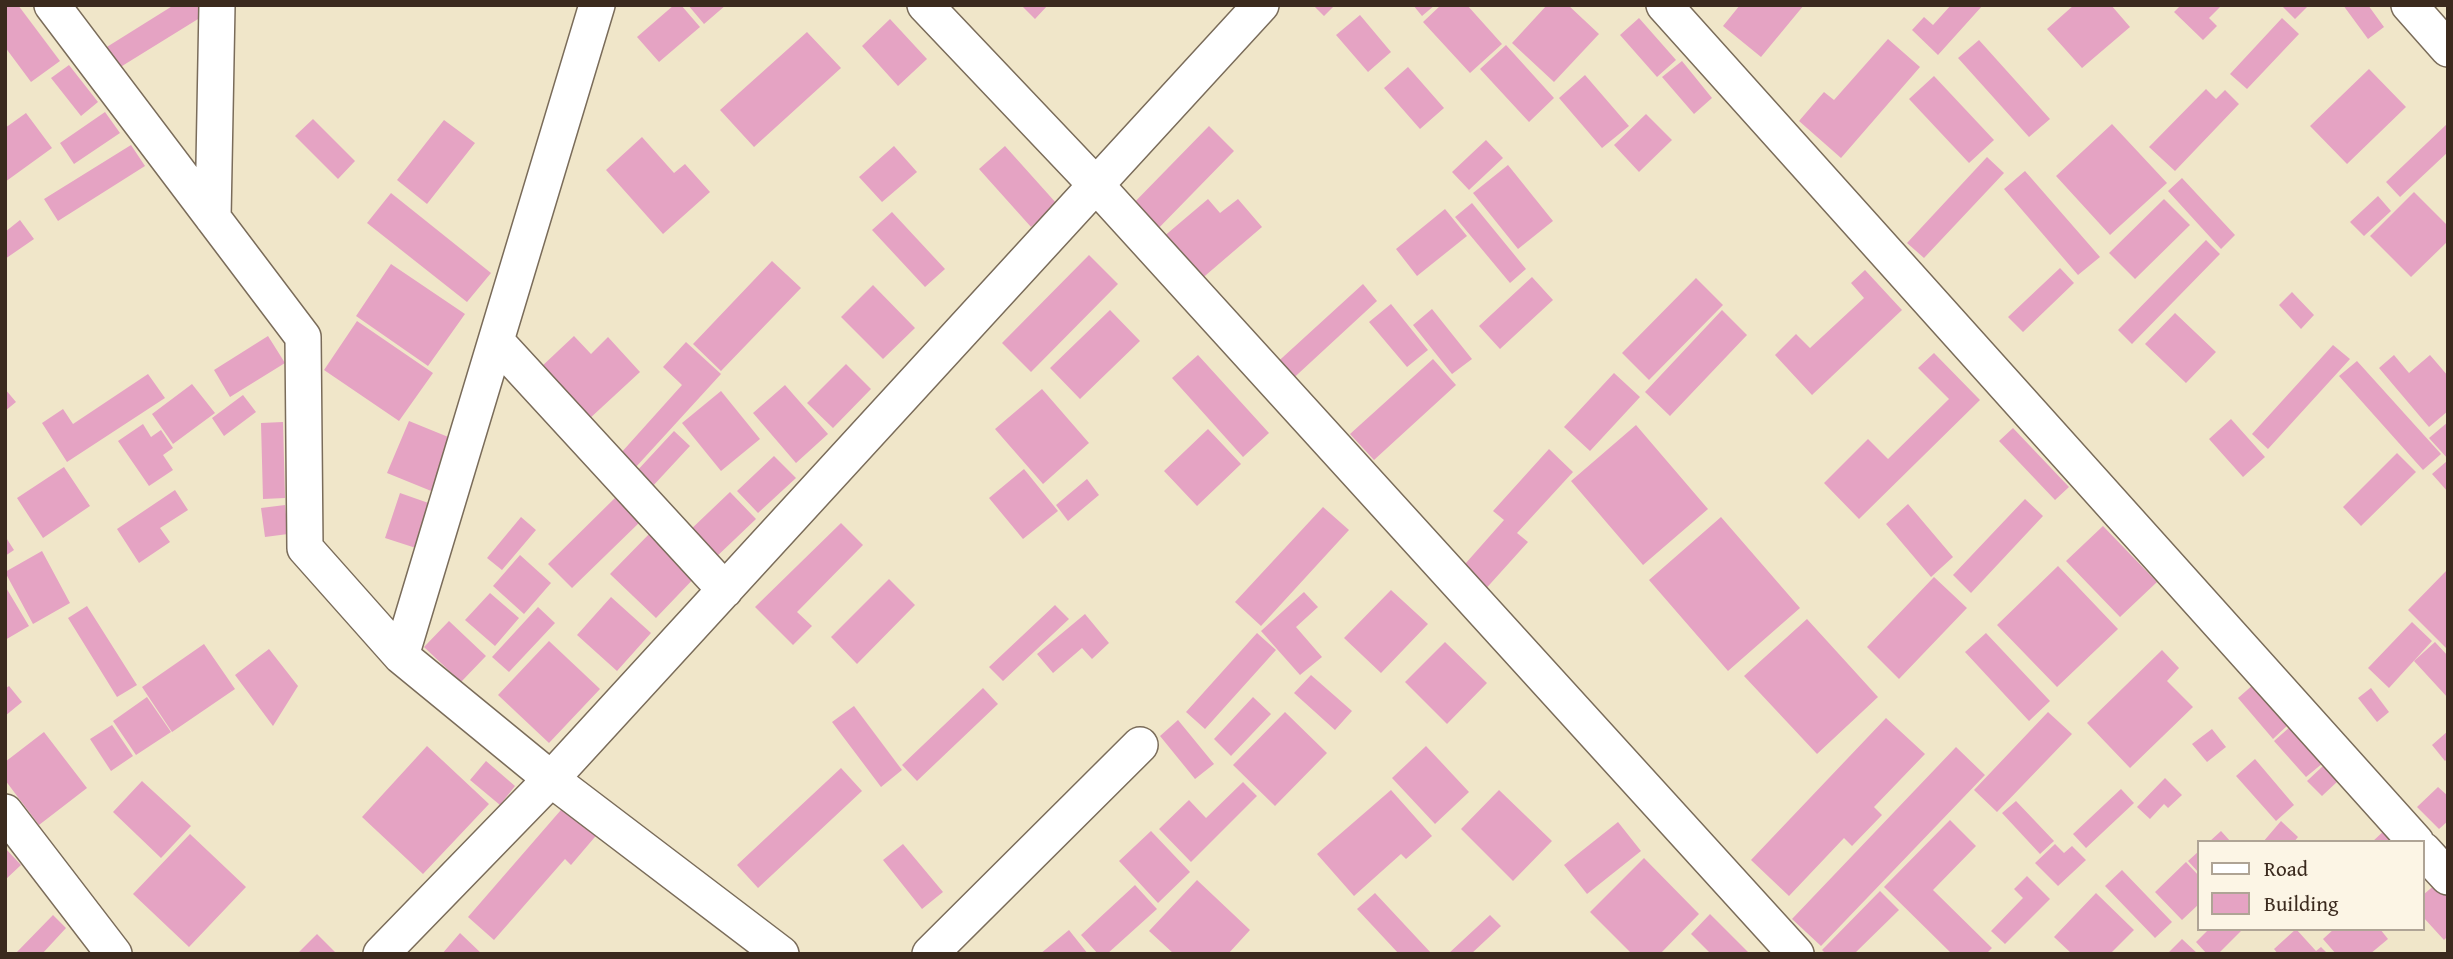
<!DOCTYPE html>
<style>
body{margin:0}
#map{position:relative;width:2453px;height:959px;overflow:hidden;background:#f0e6c9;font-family:"Gentium Book Plus",serif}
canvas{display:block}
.frame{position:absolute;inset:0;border:7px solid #3b2a1e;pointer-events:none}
.legend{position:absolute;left:2197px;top:840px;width:228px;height:91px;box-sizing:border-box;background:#fcf5e5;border:2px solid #afa495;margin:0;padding:9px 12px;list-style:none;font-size:21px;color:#3b2a1e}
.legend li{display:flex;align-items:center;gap:14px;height:35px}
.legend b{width:35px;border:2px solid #afa495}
</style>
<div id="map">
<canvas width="2453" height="959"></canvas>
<div class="frame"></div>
<ul class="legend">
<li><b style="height:9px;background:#fff"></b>Road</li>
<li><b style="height:19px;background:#e5a3c3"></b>Building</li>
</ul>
</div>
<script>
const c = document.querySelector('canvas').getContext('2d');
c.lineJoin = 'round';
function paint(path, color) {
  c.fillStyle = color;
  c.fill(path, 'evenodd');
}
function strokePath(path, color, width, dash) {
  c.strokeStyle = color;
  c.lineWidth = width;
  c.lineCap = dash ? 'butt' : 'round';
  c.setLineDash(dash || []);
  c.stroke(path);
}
const building = new Path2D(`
 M5,5H18L60,61L31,82L5,47Z
 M174,5H208L211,11L114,71L102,50Z
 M674,5H681L700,27L659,62L637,37Z
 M688,5H726L704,24Z
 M1021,5H1048L1035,19Z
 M1313,5H1335L1324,16Z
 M1413,5H1435L1422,16Z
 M1441,5H1467L1502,44L1470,73L1423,22Z
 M1547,5H1568L1599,34L1554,82L1512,43Z
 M1740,5H1804L1761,57L1723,26Z
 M1951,5H1983L1938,55L1912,30L1924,17L1933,25Z
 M2074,5H2111L2130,27L2082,68L2047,29Z
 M2181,5H2222L2209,18L2217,26L2203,40L2174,12Z
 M2281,5H2309L2295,19Z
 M2343,5H2368L2384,27L2368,39Z
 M1360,15L1391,52L1368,72L1336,35Z
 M1639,18L1676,60L1657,77L1620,35Z
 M2282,18L2299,34L2247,89L2230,74Z
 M890,19L927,59L898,86L862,46Z
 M807,32L841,68L754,147L720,110Z
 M1888,39L1920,67L1841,158L1799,121L1824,92L1834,100Z
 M1979,40L2050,119L2029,137L1958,58Z
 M1506,45L1554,98L1529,122L1480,69Z
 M1682,61L1712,98L1694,114L1662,77Z
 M69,65L98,102L81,116L51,78Z
 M1408,67L1444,108L1420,129L1384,88Z
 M2369,69L2406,107L2347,164L2310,126Z
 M1585,75L1629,126L1602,148L1559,98Z
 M1934,76L1994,140L1969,163L1909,99Z
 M2206,89L2216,99L2225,90L2239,104L2175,171L2149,147Z
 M105,112L120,133L74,164L60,143Z
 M26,113L52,148L5,182V128Z
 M1646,114L1672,140L1639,172L1614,145Z
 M313,119L355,161L338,179L295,136Z
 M444,120L475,143L427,204L397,180Z
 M2448,123V152L2400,197L2386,182Z
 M2112,124L2167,183L2110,235L2056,176Z
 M1209,126L1234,151L1150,237L1125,212Z
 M642,137L674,173L685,164L710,192L663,234L606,170Z
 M1486,140L1503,158L1469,190L1452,172Z
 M131,145L145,166L58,221L44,199Z
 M894,146L917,172L882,202L859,177Z
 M1005,146L1057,204L1031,227L979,169Z
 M1987,157L2004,173L1924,258L1907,243Z
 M1508,165L1553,221L1518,249L1473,193Z
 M2025,171L2100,257L2078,275L2004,189Z
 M2182,178L2235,235L2221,249L2168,191Z
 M2414,192L2448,226V241L2411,277L2370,236Z
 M391,193L491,273L467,302L367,223Z
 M2378,196L2391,211L2364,236L2350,222Z
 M1208,199L1220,213L1238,199L1262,227L1199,281L1162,238Z
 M2164,199L2190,225L2135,279L2109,253Z
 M1472,203L1526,269L1510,283L1455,217Z
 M1445,209L1467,236L1417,276L1396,249Z
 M892,212L945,269L925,287L872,230Z
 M20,220L34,239L5,259V232Z
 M2206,240L2220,254L2132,344L2118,330Z
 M1089,255L1118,284L1031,372L1002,343Z
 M772,261L801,288L721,371L693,344Z
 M391,264L465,314L428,366L356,316Z
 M2060,268L2074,283L2023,332L2008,317Z
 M1865,270L1902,310L1812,395L1775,355L1796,334L1810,348L1864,298L1851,283Z
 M1532,277L1553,300L1500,349L1479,326Z
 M1696,278L1723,305L1649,380L1622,353Z
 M1363,284L1377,301L1286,385L1271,368Z
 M873,285L915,328L883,359L841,317Z
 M2292,292L2314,315L2301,329L2279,305Z
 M1391,304L1428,350L1407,367L1369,322Z
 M1432,309L1472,359L1452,374L1413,325Z
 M1110,310L1140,341L1080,399L1050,368Z
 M1722,310L1747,335L1670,416L1645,392Z
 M2175,313L2216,352L2186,383L2145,344Z
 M357,321L433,373L399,421L324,370Z
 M268,336L285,363L230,397L214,370Z
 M574,336L591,354L608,337L640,372L588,420L540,368Z
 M686,342L721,374L635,468L620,454L682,385L663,367Z
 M2333,345L2350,359L2268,449L2252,434Z
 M1934,353L1980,400L1859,519L1824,483L1868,439L1888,459L1949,399L1918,368Z
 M1198,355L1269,433L1243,457L1172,378Z
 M2394,355L2409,373L2430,355L2448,376V411L2429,427L2379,368Z
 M1433,359L1456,385L1374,460L1350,434Z
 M2357,361L2441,454L2423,470L2339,376Z
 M846,364L871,389L833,428L807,403Z
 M1614,373L1640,397L1590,451L1564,427Z
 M148,374L165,398L67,462L42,423L63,409L73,424Z
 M192,384L215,413L173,444L152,414Z
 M785,385L828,434L796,463L753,413Z
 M5,389L16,402L5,411Z
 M1042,389L1089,443L1043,484L995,429Z
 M721,391L760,439L721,471L682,423Z
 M243,395L256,412L224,436L212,418Z
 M2231,419L2265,457L2243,477L2209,439Z
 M409,421L463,443L441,495L387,473Z
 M283,422L285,498L263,499L261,423Z
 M2448,422V459L2429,438Z
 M143,424L151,437L161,430L173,448L163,455L173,470L149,486L118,441Z
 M1636,425L1708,509L1643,565L1571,481Z
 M2013,428L2069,487L2055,500L1999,441Z
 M1208,429L1241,464L1197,506L1164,471Z
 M674,431L690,446L651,488L635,473Z
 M1549,449L1573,472L1517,533L1528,542L1482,593L1458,572L1504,520L1493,511Z
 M2397,453L2416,472L2361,526L2343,507Z
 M774,456L796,478L758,513L737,491Z
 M2447,461L2448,462V492L2432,474Z
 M64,467L90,506L43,538L17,498Z
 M1024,469L1058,511L1023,539L989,498Z
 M1087,479L1099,495L1068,521L1056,505Z
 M175,490L188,510L160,528L170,542L139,563L117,529Z
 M730,492L756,519L713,560L687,533Z
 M400,493L437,506L422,550L385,538Z
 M618,495L642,520L572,588L548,564Z
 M2025,499L2043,516L1971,593L1953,575Z
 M1908,504L1953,557L1931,577L1886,524Z
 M285,505L288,534L265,537L261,508Z
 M1323,507L1349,530L1261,626L1235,602Z
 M521,517L536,530L502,570L487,558Z
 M1721,517L1800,608L1728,671L1649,580Z
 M841,523L863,545L797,612L812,626L793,645L755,607Z
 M2103,526L2157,582L2120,617L2066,561Z
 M653,530L699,573L656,618L610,574Z
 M5,536L14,550L5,556Z
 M42,551L70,603L33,624L5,572Z
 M520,555L551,583L524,614L493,586Z
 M2058,566L2118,629L2057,687L1997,625Z
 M2448,569V650L2408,610Z
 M1934,577L1967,608L1899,679L1867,647Z
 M889,579L915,605L857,664L831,637Z
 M5,586L29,626L5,640Z
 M1391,590L1428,624L1381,673L1344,638Z
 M1304,592L1318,607L1296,627L1322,657L1300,675L1261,631Z
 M490,593L519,618L495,646L465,620Z
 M611,597L651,633L617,671L577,635Z
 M1055,605L1069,619L1003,681L989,667Z
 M87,606L137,685L117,697L68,618Z
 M538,607L555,623L509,672L492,657Z
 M1085,614L1109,643L1092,659L1082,648L1053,673L1037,654Z
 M1807,619L1878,697L1817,754L1744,676Z
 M449,621L486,656L461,682L424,647Z
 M2412,622L2432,641L2389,688L2368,668Z
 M1257,633L1276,650L1205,729L1186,712Z
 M1986,633L2050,701L2029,721L1965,652Z
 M549,641L600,689L549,743L498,695Z
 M1445,642L1487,683L1447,724L1405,682Z
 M2435,642L2448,656V698L2414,661Z
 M204,644L235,689L172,732L142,687Z
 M269,649L298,686L273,726L235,675Z
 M2162,650L2179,668L2167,681L2193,707L2130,768L2087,723Z
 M1311,675L1352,711L1335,730L1294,693Z
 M2254,684L2289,724L2273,739L2238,698Z
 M9,686L22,702L5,716V689Z
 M983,688L998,704L917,781L902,765Z
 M2371,688L2389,712L2377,722L2358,698Z
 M147,697L171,732L136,755L113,721Z
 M1253,697L1271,714L1231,756L1214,739Z
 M854,706L902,770L881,787L832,722Z
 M1285,712L1327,753L1275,806L1233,765Z
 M2048,712L2072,734L1997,812L1974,790Z
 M1886,718L1925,754L1874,807L1882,815L1852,846L1844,838L1789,896L1751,860Z
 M1178,720L1214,764L1195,779L1160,736Z
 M112,725L133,756L111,771L90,739Z
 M2291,726L2323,763L2306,777L2274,741Z
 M2212,729L2226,747L2207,762L2192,744Z
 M2448,731V758L2445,761L2432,745Z
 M44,732L87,788L39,825L5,780V762Z
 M427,746L489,804L423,874L362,817Z
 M1426,746L1469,792L1435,824L1392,778Z
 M1956,747L1985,775L1821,946L1792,919Z
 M2255,759L2294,805L2276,821L2236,776Z
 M486,761L515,786L500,805L470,780Z
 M2324,765L2339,780L2322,796L2307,781Z
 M841,768L862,791L758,888L737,865Z
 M2165,778L2182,795L2168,808L2164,804L2150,819L2137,807Z
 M142,781L191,826L161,858L113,812Z
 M1243,782L1257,796L1191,862L1159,829L1189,800L1206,818Z
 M2438,787L2448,796V821L2439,829L2417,807Z
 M2121,789L2134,803L2086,848L2073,834Z
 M1391,790L1432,836L1406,859L1401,854L1354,896L1317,854Z
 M1499,790L1552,841L1513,881L1461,829Z
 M2016,801L2054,841L2040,854L2002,813Z
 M567,803L600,831L571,865L565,859L494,940L468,917Z
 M1950,820L1976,846L1933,890L1992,948L1986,954H1952L1884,887Z
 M2281,821L2298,837L2294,842H2263Z
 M1618,822L1641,851L1587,894L1564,865Z
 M2387,828L2399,842H2372Z
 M1151,831L1190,872L1158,903L1119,861Z
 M2221,831L2231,842H2209Z
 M190,834L246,887L189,947L133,894Z
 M903,844L943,892L922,909L883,860Z
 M2055,844L2064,853L2072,846L2086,860L2058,886L2035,863Z
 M5,848L21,865L5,880Z
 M2199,851V873L2188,861Z
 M1644,858L1699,914L1660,954H1632L1590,912Z
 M2186,862L2199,876V904L2182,920L2155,892Z
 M2122,870L2172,922L2155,938L2105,886Z
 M2027,876L2050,899L2005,944L1991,931L2023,898L2014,889Z
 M1197,880L1250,930L1228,954H1174L1149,931Z
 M2437,883L2448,896V936L2444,940L2423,917V895Z
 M1135,885L1157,909L1107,954H1098L1081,935Z
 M1880,891L1899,910L1854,954H1826L1822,950Z
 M1375,893L1432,954H1399L1357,909Z
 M2096,893L2134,930L2110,954H2072L2054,937Z
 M1710,914L1750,954H1711L1691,934Z
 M53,915L66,928L42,954H15Z
 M1490,915L1501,926L1471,954H1448Z
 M2209,929H2243L2218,954H2207L2196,942Z
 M2296,929L2316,951L2321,947L2328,954H2278L2274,949Z
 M2334,929H2380L2388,939L2370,954H2336L2323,939Z
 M1069,930L1088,954H1040Z
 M460,933L482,954H442Z
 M317,934L337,954H297Z
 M2182,939L2198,954H2167Z`);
const street = new Path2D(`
 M52,5L303,337L305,548L401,656L551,779L781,954
 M925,5L1096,185L1796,954
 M1664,5L2416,842
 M2409,5L2448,49
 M213,218L217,5
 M496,341L725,590
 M401,656L597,5
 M5,812L114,954
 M2423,850L2448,877
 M381,954L551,779L1261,5
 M930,954L1140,745`);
paint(building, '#e5a3c3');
strokePath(street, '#7a6c5a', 38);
strokePath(street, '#fff', 35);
</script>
